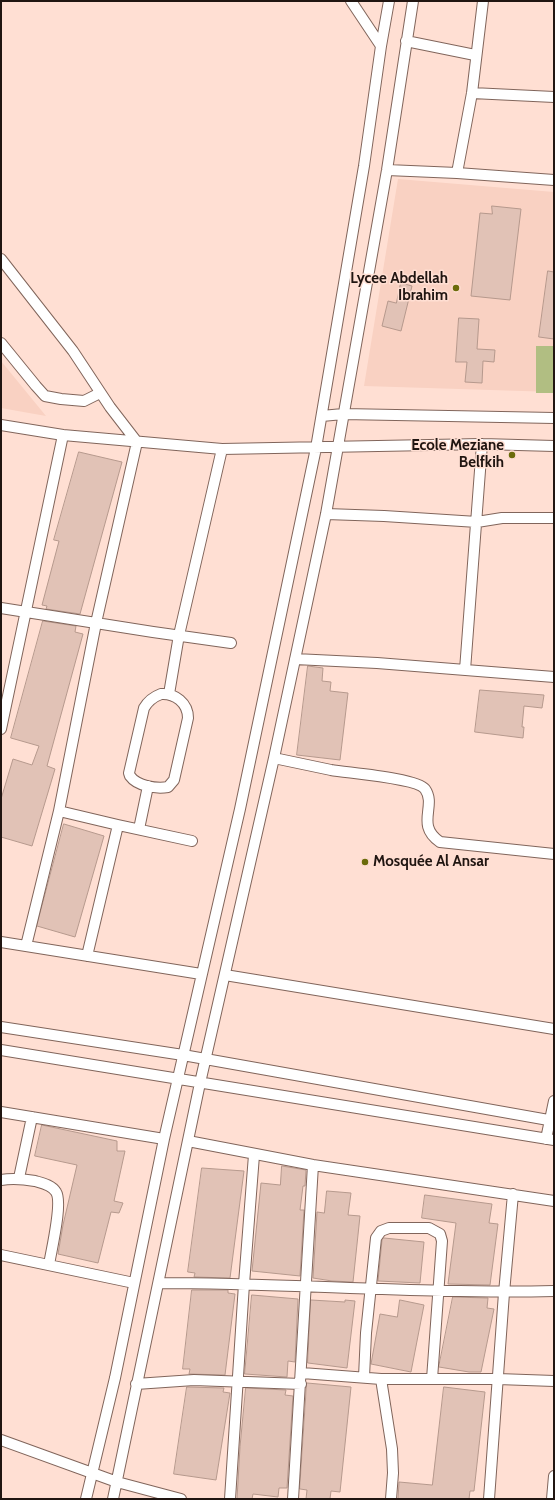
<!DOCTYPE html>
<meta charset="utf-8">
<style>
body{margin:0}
#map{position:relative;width:555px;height:1500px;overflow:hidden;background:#ffdfd3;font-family:Cabin,sans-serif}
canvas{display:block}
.frame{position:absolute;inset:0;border:2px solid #201511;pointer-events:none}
</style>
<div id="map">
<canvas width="555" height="1500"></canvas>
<div class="frame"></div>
</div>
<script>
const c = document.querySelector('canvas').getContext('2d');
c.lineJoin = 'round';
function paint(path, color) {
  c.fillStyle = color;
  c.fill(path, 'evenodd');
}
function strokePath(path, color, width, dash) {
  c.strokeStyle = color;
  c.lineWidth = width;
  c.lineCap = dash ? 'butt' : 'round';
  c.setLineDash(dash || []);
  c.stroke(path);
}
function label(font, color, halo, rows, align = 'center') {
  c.font = font + ' Cabin,sans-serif';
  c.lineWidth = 3;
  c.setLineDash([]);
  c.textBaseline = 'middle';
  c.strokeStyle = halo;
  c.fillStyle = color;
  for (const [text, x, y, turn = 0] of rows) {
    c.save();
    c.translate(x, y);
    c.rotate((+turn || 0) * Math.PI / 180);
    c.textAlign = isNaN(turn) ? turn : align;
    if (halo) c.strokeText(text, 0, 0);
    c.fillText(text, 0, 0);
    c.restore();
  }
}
const built = new Path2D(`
 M398,179L554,192V392L364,386Z
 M1,361L46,416L1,408Z`);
const green = new Path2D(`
 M536,346H554V393H536Z`);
const building = new Path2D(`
 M492,206L521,209L510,300L471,296L480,213L492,214Z
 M548,271L554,272V339L539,337Z
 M401,283L412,286L401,331L382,326L388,301L396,303Z
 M459,318L479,319L477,349L495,350L494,362L483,361L482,383L465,382L467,362H456Z
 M79,452L122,462L80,614L46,609L47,606L42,605L59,541L54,540Z
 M43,621L76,626L75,632L83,634L47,766L55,769L32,846L1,837V799L13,759L32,765L39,746L11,738Z
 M308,666L323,668L322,681L331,682L330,691L348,693L340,760L297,755Z
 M480,690L544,695L542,708L524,706L522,727H524L523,738L475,732Z
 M64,824L104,836L75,937L37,926Z
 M42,1125L117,1141V1151H125L114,1201L123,1203L119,1213L111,1212L98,1263L58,1254L63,1225L77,1165L35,1156Z
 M282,1166L306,1170L305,1186H303L300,1210H304L300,1276L252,1271L261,1183L280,1185Z
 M202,1168L244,1171L230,1278L194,1277L195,1273L188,1272Z
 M327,1191L351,1193L348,1215L360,1216L353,1282L332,1281L313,1278L317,1212L324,1213Z
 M425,1195L492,1204L489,1223L498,1224L490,1285L448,1284L456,1223L422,1218Z
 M384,1238L424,1242L420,1283L378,1281L382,1240Z
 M192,1290H228V1293L235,1294L225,1375L189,1374L190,1369H183Z
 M252,1295L298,1299L295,1362L288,1361L287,1377L245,1374Z
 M453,1297L488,1298L487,1308L494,1309L481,1372H469L439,1367Z
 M311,1300L345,1302V1300L355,1301L347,1368L308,1363Z
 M400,1300L424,1305L411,1372L371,1364L380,1314L397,1317Z
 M307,1383L351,1387L340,1492L331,1491L330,1499H306L307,1490L300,1489Z
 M187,1387L224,1388L223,1392L230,1393L216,1480L174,1474Z
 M444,1387L485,1392L474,1491H470L469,1499H398L399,1482L432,1485Z
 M246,1388L286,1390L285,1395L293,1396L287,1488H279L278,1497L253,1494L252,1499H237L240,1447Z`);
const street = new Path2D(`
 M351,1L381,46
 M406,41L475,55
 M472,93L554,97
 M387,170L457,173L554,180
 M457,173L472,93L483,1
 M1,259L73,351L110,407L137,442L96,623L59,811L26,946
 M1,343L36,386L45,396L61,399L84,401L100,393
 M322,416L343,414L554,418
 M1,425L63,435L222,449L482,444L554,446
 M326,514L384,516L477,522L502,518H554
 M1,608L153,632L231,643
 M295,659L377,663L554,677
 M465,670L482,444
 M161,694C175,693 188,703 188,718L174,780L168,787C156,789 137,786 130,776L129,773L144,708C148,701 153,697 161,694Z
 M169,694L179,635L222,449
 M1,729L63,435
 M274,758C293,762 312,766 331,770C348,773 417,778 425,789C437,806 415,825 440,842L554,854
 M59,811L118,825L192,841
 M139,829L148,786
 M1,942L201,974
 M87,956L118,825
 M225,975L554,1029
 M1,1027L183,1055L554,1121
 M1,1050L554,1140
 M1,1112L164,1139
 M546,1139L554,1101
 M188,1141L313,1165L554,1201
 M19,1178L32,1117
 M1,1180C13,1178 23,1179 35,1181C42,1183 52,1185 56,1192C63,1203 51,1251 49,1265
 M1,1255L134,1283
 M159,1283C290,1283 422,1294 554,1291
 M302,1373L381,1379H498L554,1381
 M364,1377L366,1333L376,1238L381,1231L389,1228H429L440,1234L442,1241L432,1379
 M381,1379L392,1449L393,1473L391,1499
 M136,1384L194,1380L301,1384
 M1,1440L117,1482L181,1499
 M86,1499L115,1378L164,1139L240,809L316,448L364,166L381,46L389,1
 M113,1499L200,1083L274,758L326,514L387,170L413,1
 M230,1499L244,1284L254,1155
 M293,1499L313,1165
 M489,1499L504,1293L513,1194
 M552,1499L554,1476`);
const markers = [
 [456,288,4,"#6b6b0a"],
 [512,455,4,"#6b6b0a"],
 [365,862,4,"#6b6b0a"]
];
const poiNames = [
 ["Lycee Abdellah",448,279],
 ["Ibrahim",448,296],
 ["Ecole Meziane",504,446],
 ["Belfkih",504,463],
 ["Mosquée Al Ansar",373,862,"left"]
];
paint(built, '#f9d1c2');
paint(green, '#b1be82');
paint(building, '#e1c2b6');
strokePath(building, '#b6998d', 1);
strokePath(street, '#81655b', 12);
strokePath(street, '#fff', 10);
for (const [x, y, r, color] of markers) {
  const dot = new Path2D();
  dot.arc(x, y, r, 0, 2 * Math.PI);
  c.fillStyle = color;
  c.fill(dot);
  strokePath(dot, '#ffdfd3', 1.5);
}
label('bold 15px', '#201511', '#ffdfd3', poiNames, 'right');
</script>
